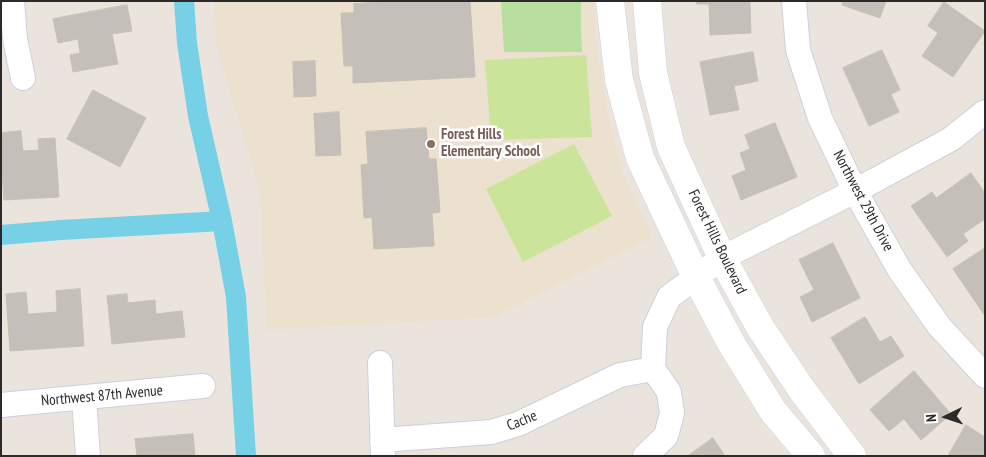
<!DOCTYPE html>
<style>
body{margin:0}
#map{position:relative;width:986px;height:457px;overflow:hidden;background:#ebe4dd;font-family:"PT Sans Narrow",sans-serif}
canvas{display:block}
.frame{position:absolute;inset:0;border:2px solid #2a2a2a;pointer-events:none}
.north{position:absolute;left:921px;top:392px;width:50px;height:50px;-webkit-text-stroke:4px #fff;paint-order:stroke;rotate:266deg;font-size:14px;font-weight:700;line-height:20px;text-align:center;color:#2a2a2a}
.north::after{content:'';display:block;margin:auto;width:18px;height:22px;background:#2a2a2a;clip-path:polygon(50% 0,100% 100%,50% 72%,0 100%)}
</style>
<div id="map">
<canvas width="986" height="457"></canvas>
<div class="frame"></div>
<div class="north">N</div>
</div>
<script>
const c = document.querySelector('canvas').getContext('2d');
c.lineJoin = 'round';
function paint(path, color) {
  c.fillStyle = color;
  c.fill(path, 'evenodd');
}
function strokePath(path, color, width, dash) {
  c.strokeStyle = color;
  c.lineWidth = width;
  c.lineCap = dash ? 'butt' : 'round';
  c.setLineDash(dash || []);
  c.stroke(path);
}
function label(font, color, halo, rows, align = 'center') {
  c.font = font + ' "PT Sans Narrow",sans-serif';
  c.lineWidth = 5;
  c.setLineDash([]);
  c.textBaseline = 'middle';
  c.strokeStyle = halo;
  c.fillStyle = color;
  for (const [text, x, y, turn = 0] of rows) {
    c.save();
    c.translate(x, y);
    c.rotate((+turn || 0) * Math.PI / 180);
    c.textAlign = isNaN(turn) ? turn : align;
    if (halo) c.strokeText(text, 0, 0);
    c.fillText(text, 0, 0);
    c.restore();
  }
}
const education = new Path2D(`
 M214,1H594L598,54L608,114L623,173L652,238L495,317L267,330L260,191L217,48Z`);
const green = new Path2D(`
 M501,1H581V31L582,52H504Z`);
const pitch = new Path2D(`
 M586,55L592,137L491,140L485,60Z
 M574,144L612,216L523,262L486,189Z`);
const canal = new Path2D(`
 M184,1L187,43L198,116L222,221L236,297L246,456
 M1,235L61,230L222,221`);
const building = new Path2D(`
 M395,1H470L475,77L353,83V66H344L341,13H354V4Z
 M696,1H750L751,33L710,35L709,4H697Z
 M843,1H886L880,18L842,5Z
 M944,2L985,31L953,77L922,56L938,33L928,26Z
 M127,5L132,31L112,34L118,64L73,72L70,55L80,53L78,39L58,43L53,19Z
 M882,50L900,90L891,94L899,112L869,126L843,68Z
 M753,52L758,81L734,86L739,110L710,115L700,62Z
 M315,61L316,96L294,97L293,62Z
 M93,90L146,118L120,167L67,139Z
 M339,112L341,155L316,156L314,114Z
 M775,123L797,177L741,200L732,176L746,170L740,153L750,149L745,135Z
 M426,128L429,159H436L440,212L432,213L434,246L374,249L372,217L364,218L361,165L368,164L366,132Z
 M21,131L23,151L39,150L38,139L55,138L59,197L4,200L1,158V133Z
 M971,173L985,193V219L963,234L968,241L947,257L911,206L932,192L936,198Z
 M833,243L860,298L812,322L800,297L814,290L799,260Z
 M985,248V316L953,269Z
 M80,289L84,346L10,351L6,294L26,292L28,314L57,312L56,291Z
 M127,294L128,303L155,300L156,314L182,311L185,337L112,344L107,296Z
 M865,317L880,342L891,336L904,356L859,384L831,338Z
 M914,371L951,414L921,440L904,419L889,431L870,410Z
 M966,425L985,437V456H948Z
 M193,434L195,456H137L135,439Z
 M713,438L725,456H688Z`);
const street = new Path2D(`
 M12,1L15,39L23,78
 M794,1L798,50L820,118L855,191L899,269L939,326L985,376
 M380,363L383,456
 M84,398L88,456
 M1,405L203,386
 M382,440L491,432L518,424L620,375L653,369
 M645,456L666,436L672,413L669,392L653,369L655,327L669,297L722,258L855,191L951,139L985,112`);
const secondary = new Path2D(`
 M610,1L619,80L640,158L696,277L731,343L773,411L811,456
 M647,1L653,73L671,147L722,258L760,327L802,390L852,456`);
const markers = [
 [431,144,5,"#8d6e63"]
];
const educationNames = [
 ["Forest Hills",441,135],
 ["Elementary School",441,152]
];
const streetNames = [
 ["Northwest 29th Drive",863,201,62],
 ["Forest Hills Boulevard",717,242,64],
 ["Northwest 87th Avenue",102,396,-5],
 ["Cache",522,421,-22]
];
paint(education, '#ece0ce');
paint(green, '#b8df9d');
paint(pitch, '#cae599');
strokePath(canal, '#76d1e7', 20);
paint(building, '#c4bfb9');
strokePath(building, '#c7c0b7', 1);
strokePath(street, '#ccd0db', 26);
strokePath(secondary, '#ccd0db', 29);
strokePath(street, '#fff', 24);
strokePath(secondary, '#fff', 28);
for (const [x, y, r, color] of markers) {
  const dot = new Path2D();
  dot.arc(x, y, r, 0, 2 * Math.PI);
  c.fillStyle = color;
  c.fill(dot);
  strokePath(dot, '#fff', 2);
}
label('bold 15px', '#785e54', '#fff', educationNames, 'left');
label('15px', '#2a2a2a', '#fff', streetNames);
</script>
